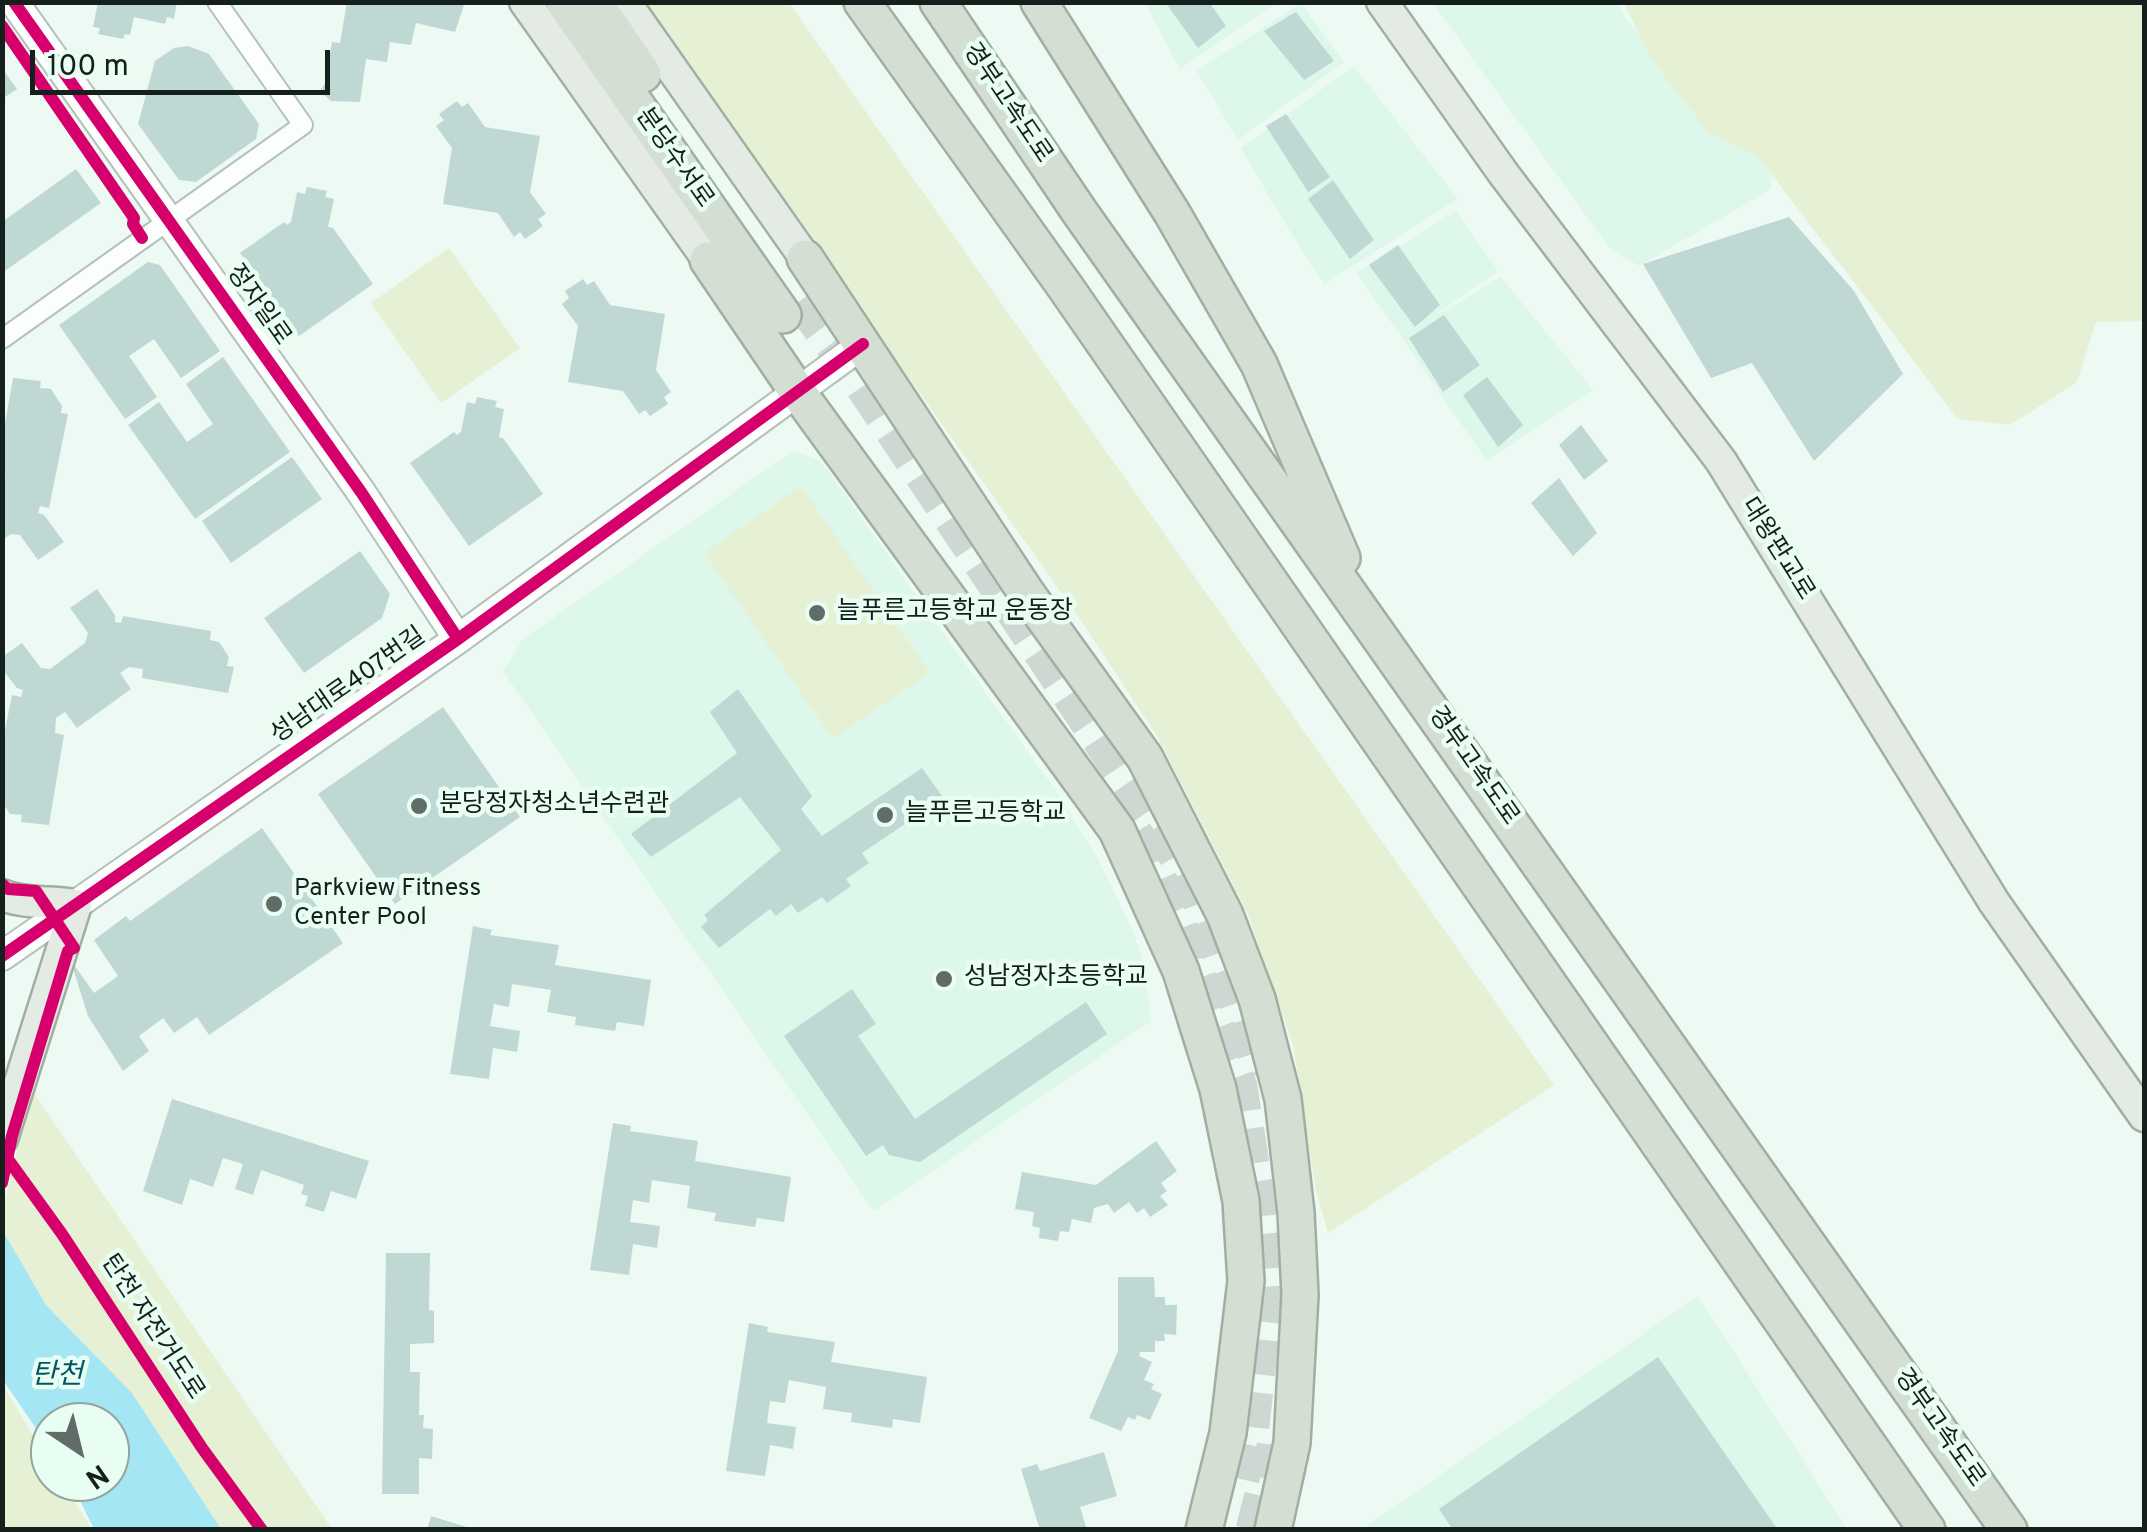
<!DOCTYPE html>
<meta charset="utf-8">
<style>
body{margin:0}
#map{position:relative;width:2147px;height:1532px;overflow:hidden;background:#edf9f3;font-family:Overpass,sans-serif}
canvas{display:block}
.frame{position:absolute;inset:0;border:5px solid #151f1b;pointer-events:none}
.north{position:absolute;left:30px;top:1402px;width:100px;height:100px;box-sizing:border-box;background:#e8fef3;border:2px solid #94a59d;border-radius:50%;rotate:145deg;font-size:28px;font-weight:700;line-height:40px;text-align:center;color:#151f1b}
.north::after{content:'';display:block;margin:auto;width:35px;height:45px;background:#616b67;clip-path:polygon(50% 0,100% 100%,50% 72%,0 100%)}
.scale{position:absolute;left:30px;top:50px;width:300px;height:45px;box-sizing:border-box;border:5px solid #151f1b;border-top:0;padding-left:12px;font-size:30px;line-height:35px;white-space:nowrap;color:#151f1b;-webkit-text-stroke:8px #e8fef3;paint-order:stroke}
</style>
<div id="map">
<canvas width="2147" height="1532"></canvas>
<div class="frame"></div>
<div class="north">N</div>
<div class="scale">100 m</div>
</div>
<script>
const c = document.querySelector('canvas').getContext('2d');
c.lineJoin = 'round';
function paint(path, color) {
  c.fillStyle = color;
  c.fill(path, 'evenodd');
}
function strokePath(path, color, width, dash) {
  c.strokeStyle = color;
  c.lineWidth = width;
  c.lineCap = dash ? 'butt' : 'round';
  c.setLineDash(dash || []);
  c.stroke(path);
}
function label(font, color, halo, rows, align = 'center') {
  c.font = font + ' Overpass,"Noto Sans KR",sans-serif';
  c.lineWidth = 9;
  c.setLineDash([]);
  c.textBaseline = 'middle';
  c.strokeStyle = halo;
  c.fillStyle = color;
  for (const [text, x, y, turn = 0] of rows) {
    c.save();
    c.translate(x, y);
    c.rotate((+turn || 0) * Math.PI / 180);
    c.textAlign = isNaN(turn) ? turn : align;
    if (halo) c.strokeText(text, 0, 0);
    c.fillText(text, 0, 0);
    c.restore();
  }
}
const built = new Path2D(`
 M1145,3H1277L1180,69Z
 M1301,3L1344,62L1238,140L1197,71Z
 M1433,3H1617L1625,17L1710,114L1772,151L1771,189L1639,266L1608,246Z
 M1354,66L1458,199L1324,284L1278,212L1241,148Z
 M1456,211L1498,271L1425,322L1501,277L1593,390L1487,461L1357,273Z
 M793,451L820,460L1060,797L1098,859L1134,933L1144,965L1151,1021L874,1211L503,671L523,639Z
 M1698,1296L1847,1529L1361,1530Z`);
const green = new Path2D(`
 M643,3H789L1554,1085L1328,1233L1315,1186L1293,1045L1248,914L1157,736L1073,609Z
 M1624,3H2144V321L2096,322L2077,382L2010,425L1958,419L1757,155L1710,134L1651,59Z
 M449,248L520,348L441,403L371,303Z
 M801,486L930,673L833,739L704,553Z
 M31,1089L332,1529H221L132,1393L46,1305L3,1231V1210Z
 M3,1386L50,1463V1482H62L92,1529H3Z`);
const water = new Path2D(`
 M3,1231L46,1305L132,1393L221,1529H94L71,1482H110V1422H50V1449L3,1380Z`);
const building = new Path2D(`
 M98,2H177L174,19L167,17L165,24L134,17L130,35L125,34L123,39L98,34L100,28L93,27Z
 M347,2H465L455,32L416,23L411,45L390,42L387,62L366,59L360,102L331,101L320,91L325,83L332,42L340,43Z
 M1165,2H1209L1226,26L1198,48Z
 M1296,12L1334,61L1304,80L1264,31Z
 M188,46L209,54L259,124L256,139L196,182L179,180L138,124L155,61L174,48Z
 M2,68L17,89L2,99Z
 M457,101L462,107L468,103L485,127L540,136L530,192L546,214L538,219L543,226L525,239L520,232L514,237L498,213L443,204L452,148L436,126L444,120L439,114Z
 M1286,114L1330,177L1308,192L1266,126Z
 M76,169L101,203L2,273V222Z
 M1333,180L1374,240L1350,259L1308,199Z
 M307,187L327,191L325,197L334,199L328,227L333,228L373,284L299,336L240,253L284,222L287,225L291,222L297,192L305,194Z
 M1789,217L1854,291L1903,374L1814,461L1752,363L1711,378L1643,264Z
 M1398,245L1440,305L1415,327L1369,265Z
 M148,262L160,265L220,351L181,378L154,339L129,356L157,397L125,419L59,325Z
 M583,279L587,285L594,281L610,305L665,314L656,370L671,392L664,397L668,404L650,416L645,410L639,414L623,391L568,382L578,326L562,304L569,298L565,291Z
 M1444,315L1480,365L1443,392L1409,338Z
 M223,357L290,452L195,519L128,425L159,402L187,442L213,424L186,384Z
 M1487,377L1523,425L1498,447L1463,395Z
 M13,378L41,381L40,388L51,389L62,406L61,413L68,414L49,508L40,506L38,513L44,515L64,542L38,560L20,535L11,534L2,540V487L6,477H2V441Z
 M477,397L497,401L495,407L504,409L499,437L503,438L543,494L469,546L410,463L454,432L457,435L461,432L467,402L475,404Z
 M1581,425L1608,461L1584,480L1559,445Z
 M292,457L322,499L231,563L202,521Z
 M1559,478L1597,533L1573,556L1531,503Z
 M360,551L390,594L382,618L304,673L264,618Z
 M97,589L115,615V622L121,623L123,616L211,631L210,640L219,642L229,657L227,666L234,667L228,693L142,678L143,669L129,667L120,673L131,689L77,728L65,712L56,718L55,733L64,735L49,825L21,822L22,815L10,814L2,802V745L12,695L21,697L23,690L17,688L2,669V657L22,643L41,668L50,669L85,643L88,633L70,608Z
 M738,689L812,796L801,809L822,836L922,768L948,804L928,819L923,812L862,853L869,863L846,879L851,886L827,903L822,897L798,913L791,904L776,916L770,909L719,948L701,927L708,920L704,915L781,850L740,797L651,857L631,834L737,753L710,712Z
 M443,707L520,817L395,904L318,794Z
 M262,828L343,943L209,1035L197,1017L174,1033L163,1018L139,1036L149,1051L123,1071L88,1016L70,959L94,993L118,976L94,940L126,916L130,921Z
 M473,926L492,930L490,935L559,945L555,965L651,980L644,1026L617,1022L615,1031L575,1025L576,1017L547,1012L551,990L512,984L509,1007L494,1004L490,1026L520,1031L517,1052L493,1048L489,1079L450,1074Z
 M852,989L876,1024L858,1036L915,1119L1086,1002L1107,1034L920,1162L889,1155L883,1145L866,1156L784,1036Z
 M172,1099L369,1161L356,1199L331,1191L324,1212L305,1206L308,1196L301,1194L304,1185L261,1170L253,1195L235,1189L243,1164L223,1158L213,1187L190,1179L182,1205L143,1191Z
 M613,1123L631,1126L630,1131L698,1141L695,1161L791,1177L784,1222L757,1218L755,1227L714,1221L716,1213L687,1208L690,1186L652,1180L649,1203L633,1200L630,1222L660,1226L657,1248L633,1244L629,1275L590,1270Z
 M1156,1141L1177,1171L1161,1183L1167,1191L1160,1196L1168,1205L1150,1217L1144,1208L1137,1213L1129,1202L1114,1213L1108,1204L1094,1208L1091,1223L1072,1219L1069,1232L1060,1231L1058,1241L1039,1238L1040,1228L1032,1226L1034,1212L1015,1209L1022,1172L1096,1185Z
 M386,1253H430L429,1310L434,1311V1343L410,1344V1372H420L419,1415H424L423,1428L433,1429L432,1459L419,1458V1494H382Z
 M1118,1277H1154L1155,1297H1165V1305H1177L1176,1335L1164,1334L1165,1341H1155V1352H1140L1139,1356L1152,1362L1144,1380L1154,1384L1151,1389L1162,1394L1150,1420L1137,1415L1135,1420L1128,1417L1121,1431L1089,1418L1118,1351Z
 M749,1323L768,1327L767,1332L835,1342L831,1362L927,1377L920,1423L893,1419L892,1428L851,1422L852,1413L823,1409L826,1387L789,1380L785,1403L770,1401L767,1423L796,1427L793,1449L770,1445L765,1476L726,1471Z
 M1658,1357L1778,1530H1453L1439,1509Z
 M1104,1452L1117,1496L1080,1507L1087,1530H1040L1021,1469L1037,1464L1040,1471Z
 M431,1516L473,1529V1530H427Z`);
const highwayTunnel = new Path2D(`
 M800,301L861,384L1169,844L1197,894L1262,1073
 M1135,833L1149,855L1174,912L1240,1087L1258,1204L1266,1295L1250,1445L1238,1496
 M1253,1530L1274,1447L1276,1428`);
const street = new Path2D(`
 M2,339L303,125L217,2`);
const secondary = new Path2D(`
 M14,2L361,492L458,639
 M2,956L458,639L863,344`);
const primary = new Path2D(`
 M525,2L708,260
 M625,2L805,258
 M1382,2L1503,173L1721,461L1994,902L2144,1116
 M2,895C25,904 52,901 76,905L2,1139`);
const highway = new Path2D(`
 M564,2L783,315
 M594,2L643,74
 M862,2L1066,288L1927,1530
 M938,2L1079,211L2009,1530
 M1039,2L1172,213L1259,364L1342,558
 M805,258L1027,594L1145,758L1225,915L1257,999L1283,1099L1296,1213L1300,1295L1292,1443L1273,1530
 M708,260L797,391L1117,830L1181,971L1218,1089L1241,1201L1246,1281L1228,1433L1204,1530`);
const cycleway = new Path2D(`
 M14,2L361,492L458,639
 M2,26L134,218L133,224L142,238
 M2,884L8,889L36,891L74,948L68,951L12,1136L2,1183
 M2,956L458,639L863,344
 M2,1151L62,1234L202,1448L262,1530`);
const markers = [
 [817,613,10,"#616b67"],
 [419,806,10,"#616b67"],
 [885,815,10,"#616b67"],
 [274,904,10,"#616b67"],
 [944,979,10,"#616b67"]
];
const streetNames = [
 ["경부고속도로",1006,104,56],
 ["분당수서로",673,159,55],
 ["정자일로",257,306,55],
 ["대왕판교로",1776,550,58],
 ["성남대로407번길",349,687,-35],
 ["경부고속도로",1472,767,55],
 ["탄천 자전거도로",151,1328,57],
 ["경부고속도로",1938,1429,55]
];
const poiNames = [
 ["늘푸른고등학교 운동장",837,613],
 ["분당정자청소년수련관",439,806],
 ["늘푸른고등학교",905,815],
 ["Parkview Fitness",294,890],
 ["Center Pool",294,919],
 ["성남정자초등학교",964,979]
];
const waterNames = [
 ["탄천",57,1377]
];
paint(built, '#def7eb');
paint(green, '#e6f0d4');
paint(water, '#a5e6f4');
paint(building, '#c0d8d4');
strokePath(highwayTunnel, '#cdd8d3', 35, [35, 18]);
strokePath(street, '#b5c0ba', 22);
strokePath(secondary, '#b5c0ba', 32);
strokePath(primary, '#a0afa2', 35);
strokePath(highway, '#a0afa2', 40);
strokePath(street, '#fcfefd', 18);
strokePath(secondary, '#fcfefd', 28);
strokePath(primary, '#e4ebe4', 30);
strokePath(highway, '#d4ded3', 35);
strokePath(cycleway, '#d6006c', 12);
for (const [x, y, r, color] of markers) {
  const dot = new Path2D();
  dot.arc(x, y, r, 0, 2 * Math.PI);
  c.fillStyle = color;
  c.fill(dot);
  strokePath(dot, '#e8fef3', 4);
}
label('25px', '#151f1b', '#e8fef3', streetNames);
label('25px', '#151f1b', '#e8fef3', poiNames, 'left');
label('italic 28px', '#025463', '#e8fef3', waterNames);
</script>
